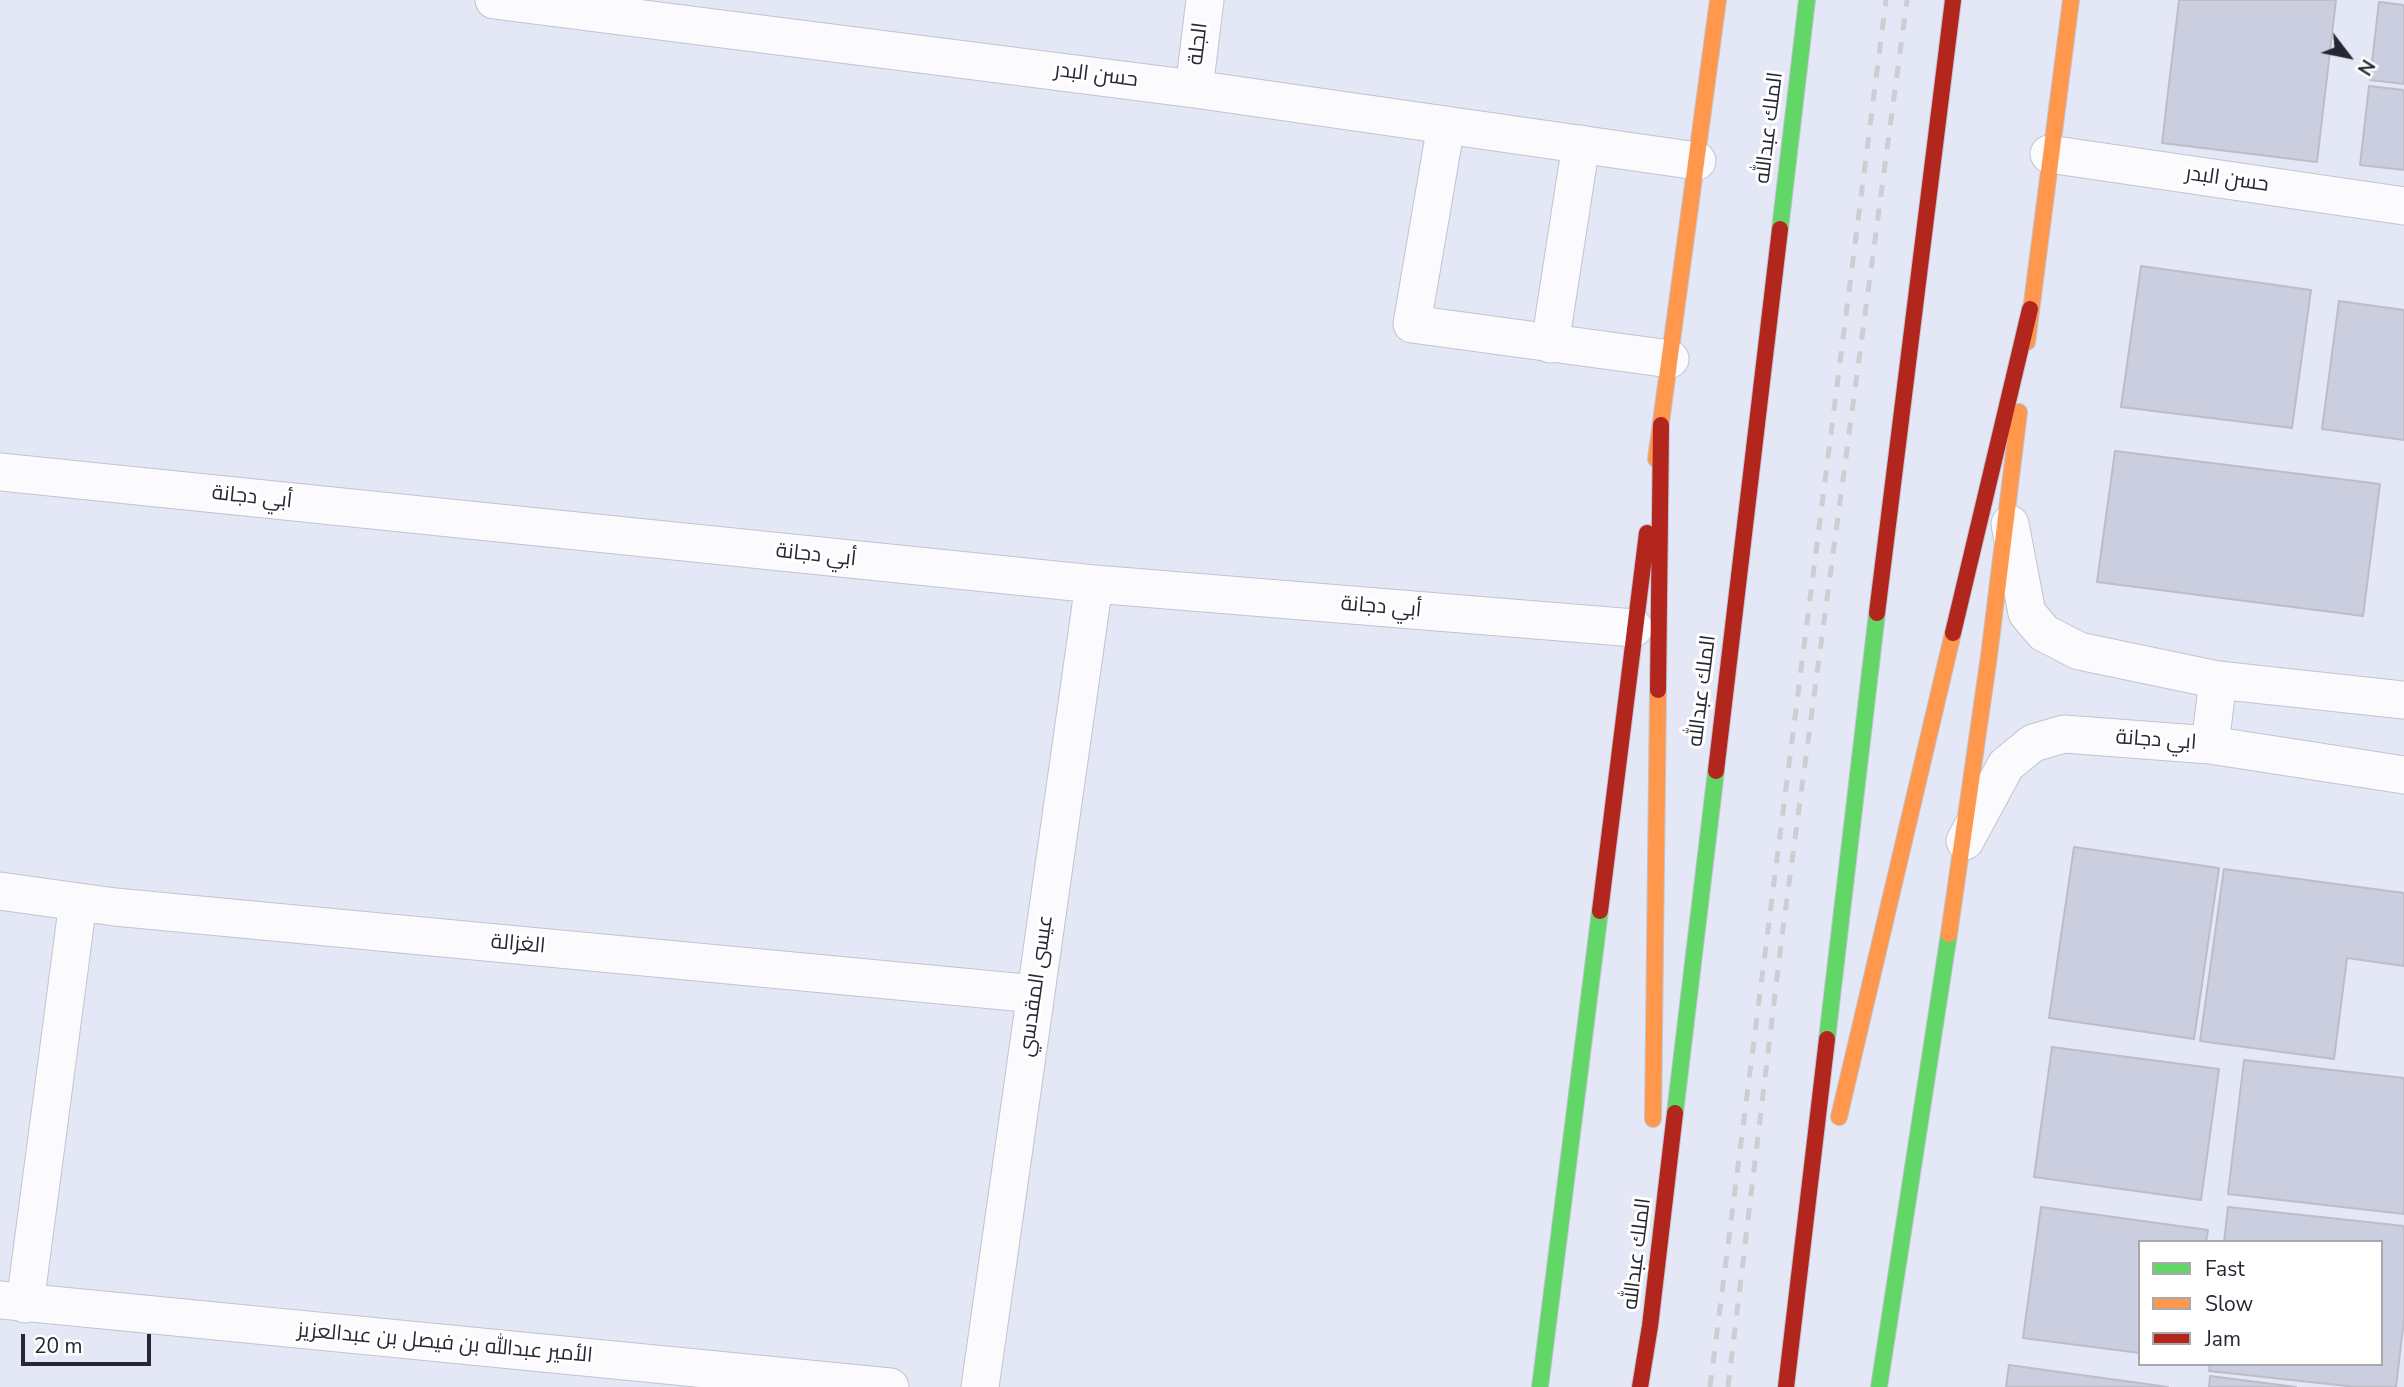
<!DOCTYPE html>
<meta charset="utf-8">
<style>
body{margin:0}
#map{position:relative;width:2404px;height:1387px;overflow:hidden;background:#e4e7f5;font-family:"Nunito Sans",sans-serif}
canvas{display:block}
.legend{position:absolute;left:2138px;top:1240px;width:245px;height:126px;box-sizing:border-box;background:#fff;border:2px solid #a8a9ad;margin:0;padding:9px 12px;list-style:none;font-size:21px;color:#252731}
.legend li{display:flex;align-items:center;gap:14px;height:35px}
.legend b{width:35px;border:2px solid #a8a9ad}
.north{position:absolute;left:2313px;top:21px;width:70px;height:70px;-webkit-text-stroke:5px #fff;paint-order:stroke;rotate:122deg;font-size:19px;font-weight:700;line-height:28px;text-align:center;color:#252731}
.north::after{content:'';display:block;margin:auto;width:24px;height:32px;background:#252731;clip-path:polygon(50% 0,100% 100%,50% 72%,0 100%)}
.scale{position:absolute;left:21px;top:1334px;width:130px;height:32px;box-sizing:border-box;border:4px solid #252731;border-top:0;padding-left:9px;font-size:21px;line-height:24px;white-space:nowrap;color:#252731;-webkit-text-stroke:5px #fff;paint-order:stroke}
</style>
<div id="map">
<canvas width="2404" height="1387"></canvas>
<ul class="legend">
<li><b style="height:9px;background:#63d668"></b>Fast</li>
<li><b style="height:9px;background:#ff974d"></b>Slow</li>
<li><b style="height:9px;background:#b3261e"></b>Jam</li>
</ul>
<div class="north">N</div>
<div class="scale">20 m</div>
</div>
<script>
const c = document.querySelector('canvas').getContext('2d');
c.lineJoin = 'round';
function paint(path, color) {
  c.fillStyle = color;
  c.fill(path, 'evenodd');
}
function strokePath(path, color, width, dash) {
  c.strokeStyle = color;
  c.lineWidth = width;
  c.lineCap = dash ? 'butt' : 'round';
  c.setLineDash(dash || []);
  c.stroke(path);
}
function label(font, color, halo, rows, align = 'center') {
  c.font = font + ' "Nunito Sans",Cairo,sans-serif';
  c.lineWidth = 6;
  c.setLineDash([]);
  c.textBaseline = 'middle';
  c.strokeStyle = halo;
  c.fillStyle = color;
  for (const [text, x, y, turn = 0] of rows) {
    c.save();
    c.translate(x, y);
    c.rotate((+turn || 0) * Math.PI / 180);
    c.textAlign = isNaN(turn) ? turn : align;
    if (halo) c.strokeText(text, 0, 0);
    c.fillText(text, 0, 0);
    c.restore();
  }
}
const building = new Path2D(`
 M2179,0H2336L2317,162L2162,143Z
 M2379,2L2404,5V84L2370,80Z
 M2369,86L2404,90V170L2360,165Z
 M2141,266L2311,290L2292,428L2121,407Z
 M2339,301L2404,310V440L2322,429Z
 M2115,451L2380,484L2363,616L2097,582Z
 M2074,847L2219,868L2194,1039L2049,1018Z
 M2224,869L2404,893V966L2347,958L2334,1059L2200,1041Z
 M2052,1047L2219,1069L2201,1200L2034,1177Z
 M2244,1060L2404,1078V1214L2228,1194Z
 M2041,1207L2208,1230L2206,1242H2140V1353L2023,1338Z
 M2228,1207L2404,1226V1319L2396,1387H2356L2209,1371L2210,1364H2381V1242H2224Z
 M2009,1365L2168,1387H2006Z
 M2210,1376L2296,1387H2209Z`);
const street = new Path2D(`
 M494,0L1194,89L1697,161
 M1194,89L1205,0
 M1446,125L1412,324L1670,359
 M2049,154L2404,206
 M1550,344L1581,144
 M0,472L1094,584L1634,628
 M2010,524L2027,613L2044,633L2079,651L2218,680L2404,700
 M2210,745L2218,680
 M1965,841L2006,765L2033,743L2064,734L2210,745L2404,775
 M0,891L115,907L1036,994
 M0,1300L890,1387
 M25,1304L78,902
 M980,1387L1094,584`);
const fast = new Path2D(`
 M1780,229L1807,0
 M1827,1039L1877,613
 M1675,1113L1716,771
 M1540,1387L1600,911
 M1879,1387L1949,934`);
const slow = new Path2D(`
 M2027,342L2071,0
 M1656,459L1718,0
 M1949,934L1989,656L2019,412
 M1839,1117L1953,633
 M1653,1119L1658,690`);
const jam = new Path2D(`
 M1877,613L1953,0
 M1953,633L2030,309
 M1658,690L1661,425
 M1716,771L1780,229
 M1600,911L1647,533
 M1640,1387L1650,1326L1675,1113
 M1786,1387L1827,1039`);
const rail = new Path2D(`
 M1710,1387L1886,0
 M1728,1387L1782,936L1907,0`);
const streetNames = [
 ["الجلة",1199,44,-83],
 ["حسن البدر",1096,76,7],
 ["الملك عبدالله",1770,128,-83],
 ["حسن البدر",2227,180,8],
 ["أبي دجانة",252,498,6],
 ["أبي دجانة",816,556,6],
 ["أبي دجانة",1381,608,5],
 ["الملك عبدالله",1703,691,-83],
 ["ابي دجانة",2156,741,4],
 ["الغزالة",518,945,5],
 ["عيسى المقدسي",1037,986,-82],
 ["الملك عبدالله",1638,1254,-83],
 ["الأمير عبدالله بن فيصل بن عبدالعزيز",445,1344,5]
];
paint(building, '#cacede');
strokePath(building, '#bbbdc8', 2);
strokePath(street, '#c1c4cf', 39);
strokePath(fast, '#c1c4cf', 18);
strokePath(slow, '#c1c4cf', 18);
strokePath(jam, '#c1c4cf', 18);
strokePath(street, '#fbfbfe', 37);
strokePath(fast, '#63d668', 16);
strokePath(slow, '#ff974d', 16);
strokePath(jam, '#b3261e', 16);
strokePath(rail, '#ccced1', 5, [12, 12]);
label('21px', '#252731', '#fff', streetNames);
</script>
